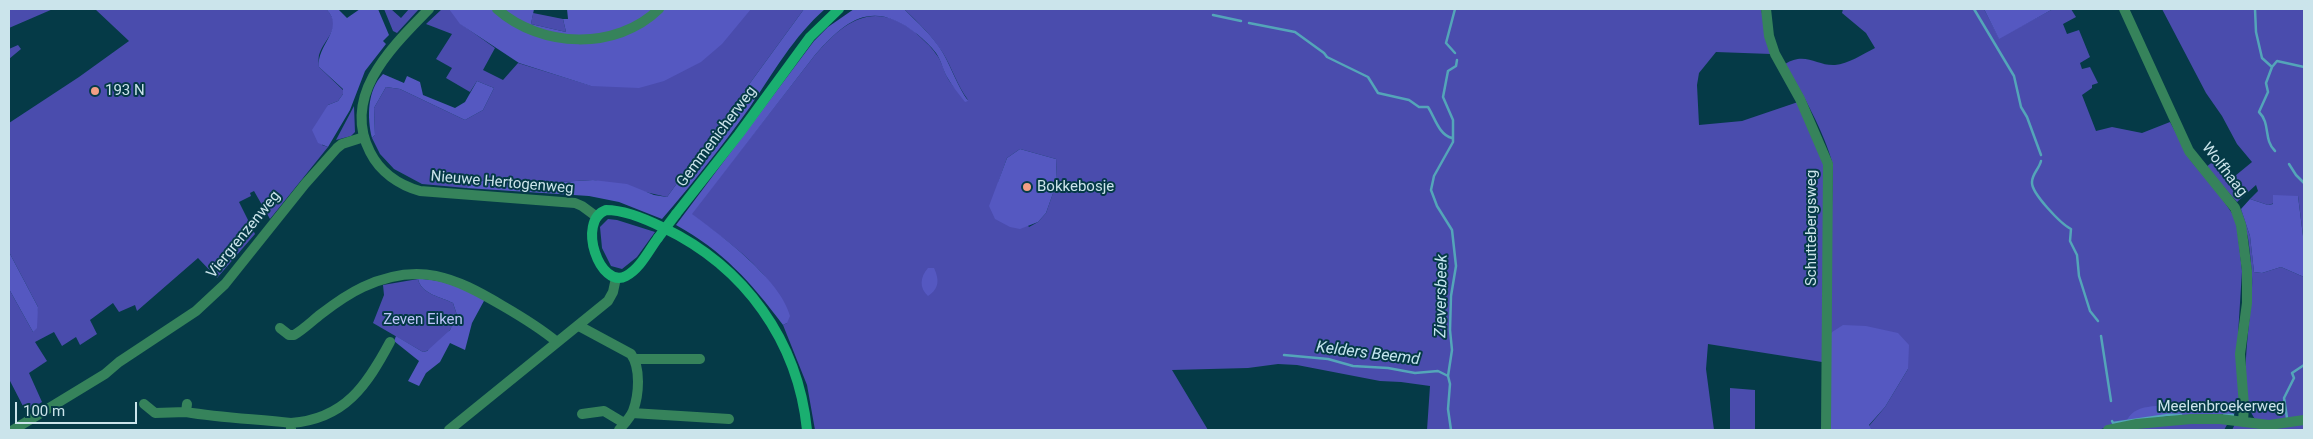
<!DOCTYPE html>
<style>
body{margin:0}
#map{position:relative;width:2313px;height:439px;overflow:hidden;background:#053a47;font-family:Roboto,sans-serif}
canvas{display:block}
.frame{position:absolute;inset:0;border:10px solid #cbe4eb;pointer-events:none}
.scale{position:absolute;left:15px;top:402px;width:122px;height:22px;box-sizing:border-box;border:2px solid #cbe4eb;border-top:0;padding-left:6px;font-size:15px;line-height:18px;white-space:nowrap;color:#cbe4eb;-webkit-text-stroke:4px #053a47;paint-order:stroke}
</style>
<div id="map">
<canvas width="2313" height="439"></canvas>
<div class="frame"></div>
<div class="scale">100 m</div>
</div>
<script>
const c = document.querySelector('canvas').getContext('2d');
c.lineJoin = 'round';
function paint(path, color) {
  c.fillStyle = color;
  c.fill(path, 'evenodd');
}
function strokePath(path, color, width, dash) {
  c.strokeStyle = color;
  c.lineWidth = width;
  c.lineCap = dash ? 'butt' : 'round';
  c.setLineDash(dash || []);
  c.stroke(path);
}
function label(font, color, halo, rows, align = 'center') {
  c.font = font + ' Roboto,sans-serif';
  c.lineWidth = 4;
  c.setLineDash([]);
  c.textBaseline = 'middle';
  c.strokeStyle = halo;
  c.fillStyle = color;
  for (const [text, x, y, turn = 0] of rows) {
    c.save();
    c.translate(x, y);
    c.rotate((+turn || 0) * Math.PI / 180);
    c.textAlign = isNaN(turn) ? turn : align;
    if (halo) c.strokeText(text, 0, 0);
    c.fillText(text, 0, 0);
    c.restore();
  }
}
const green = new Path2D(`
 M9,9H53L9,28Z
 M95,9H326C344,27 325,37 319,55C318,59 319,64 319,67L343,90V94L338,101L328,105L322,145L328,147L270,219L254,191L250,193L251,196L239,202L255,234L217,278L198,258L137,311L135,305L119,312L113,303L90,320L97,334L80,345L76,337L62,346L54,332L35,342L47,361L29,373L42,402L26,412L9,379V289L33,332L38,307L9,252V123L79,77L129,41Z
 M384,9H391L401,18L409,9H419L397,33L393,31Z
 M442,9L452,10L461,24L495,48L483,70L503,80L518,63L592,86L455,9H483L507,20L566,37L571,9H804L667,197L593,180L558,182L490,180L478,181L466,188L422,184L394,169L380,154L372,138L375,135L374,108L386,87L400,89L465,120L483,110L494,88L477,81L470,92L446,78L452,68L436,59L452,34L426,24Z
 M904,9H1761L1771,54L1716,52L1699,73L1697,85L1699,125L1742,121L1798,102L1823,163L1824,179L1822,362L1708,344L1706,369L1714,430H1427L1430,386L1401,382L1380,381L1297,365L1278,364L1248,368L1172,370L1208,430H815L807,385L783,325L787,323C784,313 781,299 775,290C755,259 720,236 691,214L815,55C845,20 874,0 915,32C922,39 931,46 936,54C941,60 943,68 946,75C951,85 959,93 968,100C957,85 952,68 943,53C932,36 918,22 904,9ZM1020,149L1056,159L1057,182L1046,213L1038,222L1029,227L998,183L1007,158Z
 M1843,9H1984L1999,38L2053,9H2071L2076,17L2063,24L2067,34L2079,30L2090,57L2080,63L2082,69L2090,67L2098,83L2092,85V88L2082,95L2096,131L2112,127L2142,133L2170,122L2191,161L2218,193L2234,216L2237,227L2242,271L2238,335L2241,404L2234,414L2228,408L2209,405H2179L2098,430H1872L1869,426L1885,407L1908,369L1833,332L1829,334L1833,165C1825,134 1802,92 1785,64C1805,51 1817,66 1835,65C1848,64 1863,54 1875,48L1866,33L1842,13Z
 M2162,9H2304V244L2298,196L2268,205L2250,199L2258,191L2256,185L2237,202L2206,167L2219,157L2235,176L2252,162L2237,144L2222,116L2206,93Z
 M533,13L563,19L566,32L531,24Z
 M18,45L21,49L9,59V49Z
 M354,106L355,132L351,136L336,140Z
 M2241,209L2250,236L2254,272L2262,273L2281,267L2304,277V417L2279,421L2256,420C2234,394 2254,311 2252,276C2251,264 2250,251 2248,238C2246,229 2241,218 2241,209Z
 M608,219L617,220L655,232L637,257L622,269L611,266L602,248L600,227Z
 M418,279C421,294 441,297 453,303L457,315C453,329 438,349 423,352L373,323L384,295L383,285Z
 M1730,388L1755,390V430H1730Z
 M2186,422L2228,423L2224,430H2124Z
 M2235,424H2304V430H2232Z`);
const forest = new Path2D(`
 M326,9H338L347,18L360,9H378L389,35L383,41L386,44L365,71L350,110L328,147L318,143L312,130L328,105L338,101L343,94V89L319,67C316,45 346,29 326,9Z
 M449,9H534L531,24L566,32L563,19H568L567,9H751L722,44L701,62L664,81L639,88L591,86L519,63L460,24Z
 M804,9H825C794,36 773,73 750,107C723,145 693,183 662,219L619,202L589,196L466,188L478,181L490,180L558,182L593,180L627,184L654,195L667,197Z
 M854,9H904C918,23 933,36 943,53C952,69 957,85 968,101L965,102C959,94 952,86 947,77C943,70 941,60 936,53C931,46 924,40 917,34C874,0 848,17 815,55L692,214C721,235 781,280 790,316L787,323L783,325C751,282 723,251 676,225L814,41L828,27Z
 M1984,9H2053L1999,39Z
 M383,74L404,83L407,76L420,82L423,95L455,108L465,102L477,81L494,88L483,110L465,120L400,89L386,87L374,108L375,135L372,138C367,118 367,90 383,74Z
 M1020,149L1056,159L1057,182L1046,213L1038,222L1020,229L1010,227L995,219L989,206L1007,158Z
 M2273,195L2298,196L2304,244V277L2281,267L2262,273L2254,272L2250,236L2241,209L2250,199L2268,205L2273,204Z
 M9,252L38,307L37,328L33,332L9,289Z
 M928,268H934C939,279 940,288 928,296C919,288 920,277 928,268Z
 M418,279C444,279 463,289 485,299L472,323L465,350L450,343L440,362L426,373L419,386L408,381L419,361L394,341L396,336L423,352L427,351L450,330L457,315L453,303C441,297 421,294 418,279Z
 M1843,325L1866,326L1898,333L1909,345L1908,369L1885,407L1869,425L1872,430H1828L1829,334Z
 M2179,405H2209L2228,408L2234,414L2167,416L2126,423C2133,402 2160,407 2179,405Z`);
const stream = new Path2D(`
 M1974,9L2014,76L2021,107L2027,117L2041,155
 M2255,9L2256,32L2262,58L2272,67L2266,83L2268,92L2259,112C2271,124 2263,139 2275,151
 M1213,15L1241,21
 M1249,23L1295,32L1324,53L1327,57L1368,77L1378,93L1409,100L1419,107H1428C1435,118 1439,135 1452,138
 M1455,53L1446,43L1455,9
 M2272,67L2277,61L2304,67
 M2041,161C2039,169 2032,174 2032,182C2031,193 2061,224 2071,229L2070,241L2077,255L2079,276L2090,311L2098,321
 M2289,164L2296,175L2304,183
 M2101,336L2111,401
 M1284,355L1328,359L1353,366L1388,368L1415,373L1438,371L1448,376
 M2224,415H2233
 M2287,418L2284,398L2294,378L2292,373L2304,365
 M2112,421L2113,423L2168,415H2181
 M1451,430L1448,409L1450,384L1448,376L1452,350L1450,330L1451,296L1456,266L1452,230L1437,206L1431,190L1434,176L1453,142V120L1443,97L1448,71L1456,66L1457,60`);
const minor = new Path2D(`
 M429,9C392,47 341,95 370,152C380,172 399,185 420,191L575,203L582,206L597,217
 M497,9C541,48 616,51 659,9
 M1766,9L1769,36L1775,54L1800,99L1828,164L1826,430
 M2124,9L2189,151L2235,208L2241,225L2247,271V303L2240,354L2244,406L2243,422
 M579,326L631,354C641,368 639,395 633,411C630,418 624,424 619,430
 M280,328L289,335H294C304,329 312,321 321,314C334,304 348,294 363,287C419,261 454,277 503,306C522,317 540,328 557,342
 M634,359H700
 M144,404L155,413L186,412
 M187,404L186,412C221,418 256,419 291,423
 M632,413L729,419
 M582,414L604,411L624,423
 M13,430L105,374L119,362L196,311L225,284L305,184L337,148L342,144L364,137
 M291,430V423C345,419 367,385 390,342
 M449,430L608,301L613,292L616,278
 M2108,430L2137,424L2191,419H2220L2269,425L2304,420`);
const secondary = new Path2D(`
 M676,214L739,134L810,37L839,9
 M658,238C649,250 640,269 626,276C600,290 576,221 606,210C625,210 648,220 664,228C745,267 798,341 807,430`);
const secondaryBridge = new Path2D(`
 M658,238L676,214`);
const markers = [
 [95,91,5,"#f39f85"],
 [1027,187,5,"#f39f85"]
];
const poiNames = [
 ["193 N",105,91],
 ["Bokkebosje",1037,187]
];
const streetNames = [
 ["Gemmenicherweg",717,137,-53],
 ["Wolfhaag",2224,170,52],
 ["Nieuwe Hertogenweg",502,183,5],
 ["Schuttebergsweg",1812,228,-90],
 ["Viergrenzenweg",244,235,-51],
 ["Meelenbroekerweg",2221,407]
];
const parkNames = [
 ["Zeven Eiken",423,320]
];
const waterNames = [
 ["Zieversbeek",1442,296,-89],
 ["Kelders Beemd",1368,354,7]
];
paint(green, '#4a4cad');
paint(forest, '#5558c1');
strokePath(stream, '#54a5b9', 2.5);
strokePath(minor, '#36835b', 10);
strokePath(secondary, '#1aaf70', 10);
strokePath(secondaryBridge, '#1aaf70', 10);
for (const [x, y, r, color] of markers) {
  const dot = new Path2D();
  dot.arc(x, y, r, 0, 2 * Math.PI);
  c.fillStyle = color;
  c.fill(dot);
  strokePath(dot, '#053a47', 2);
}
label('15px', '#cbe4eb', '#053a47', poiNames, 'left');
label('15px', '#cbe4eb', '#053a47', streetNames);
label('15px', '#bbc3f9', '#053a47', parkNames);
label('italic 16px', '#c3e5ef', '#053a47', waterNames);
</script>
